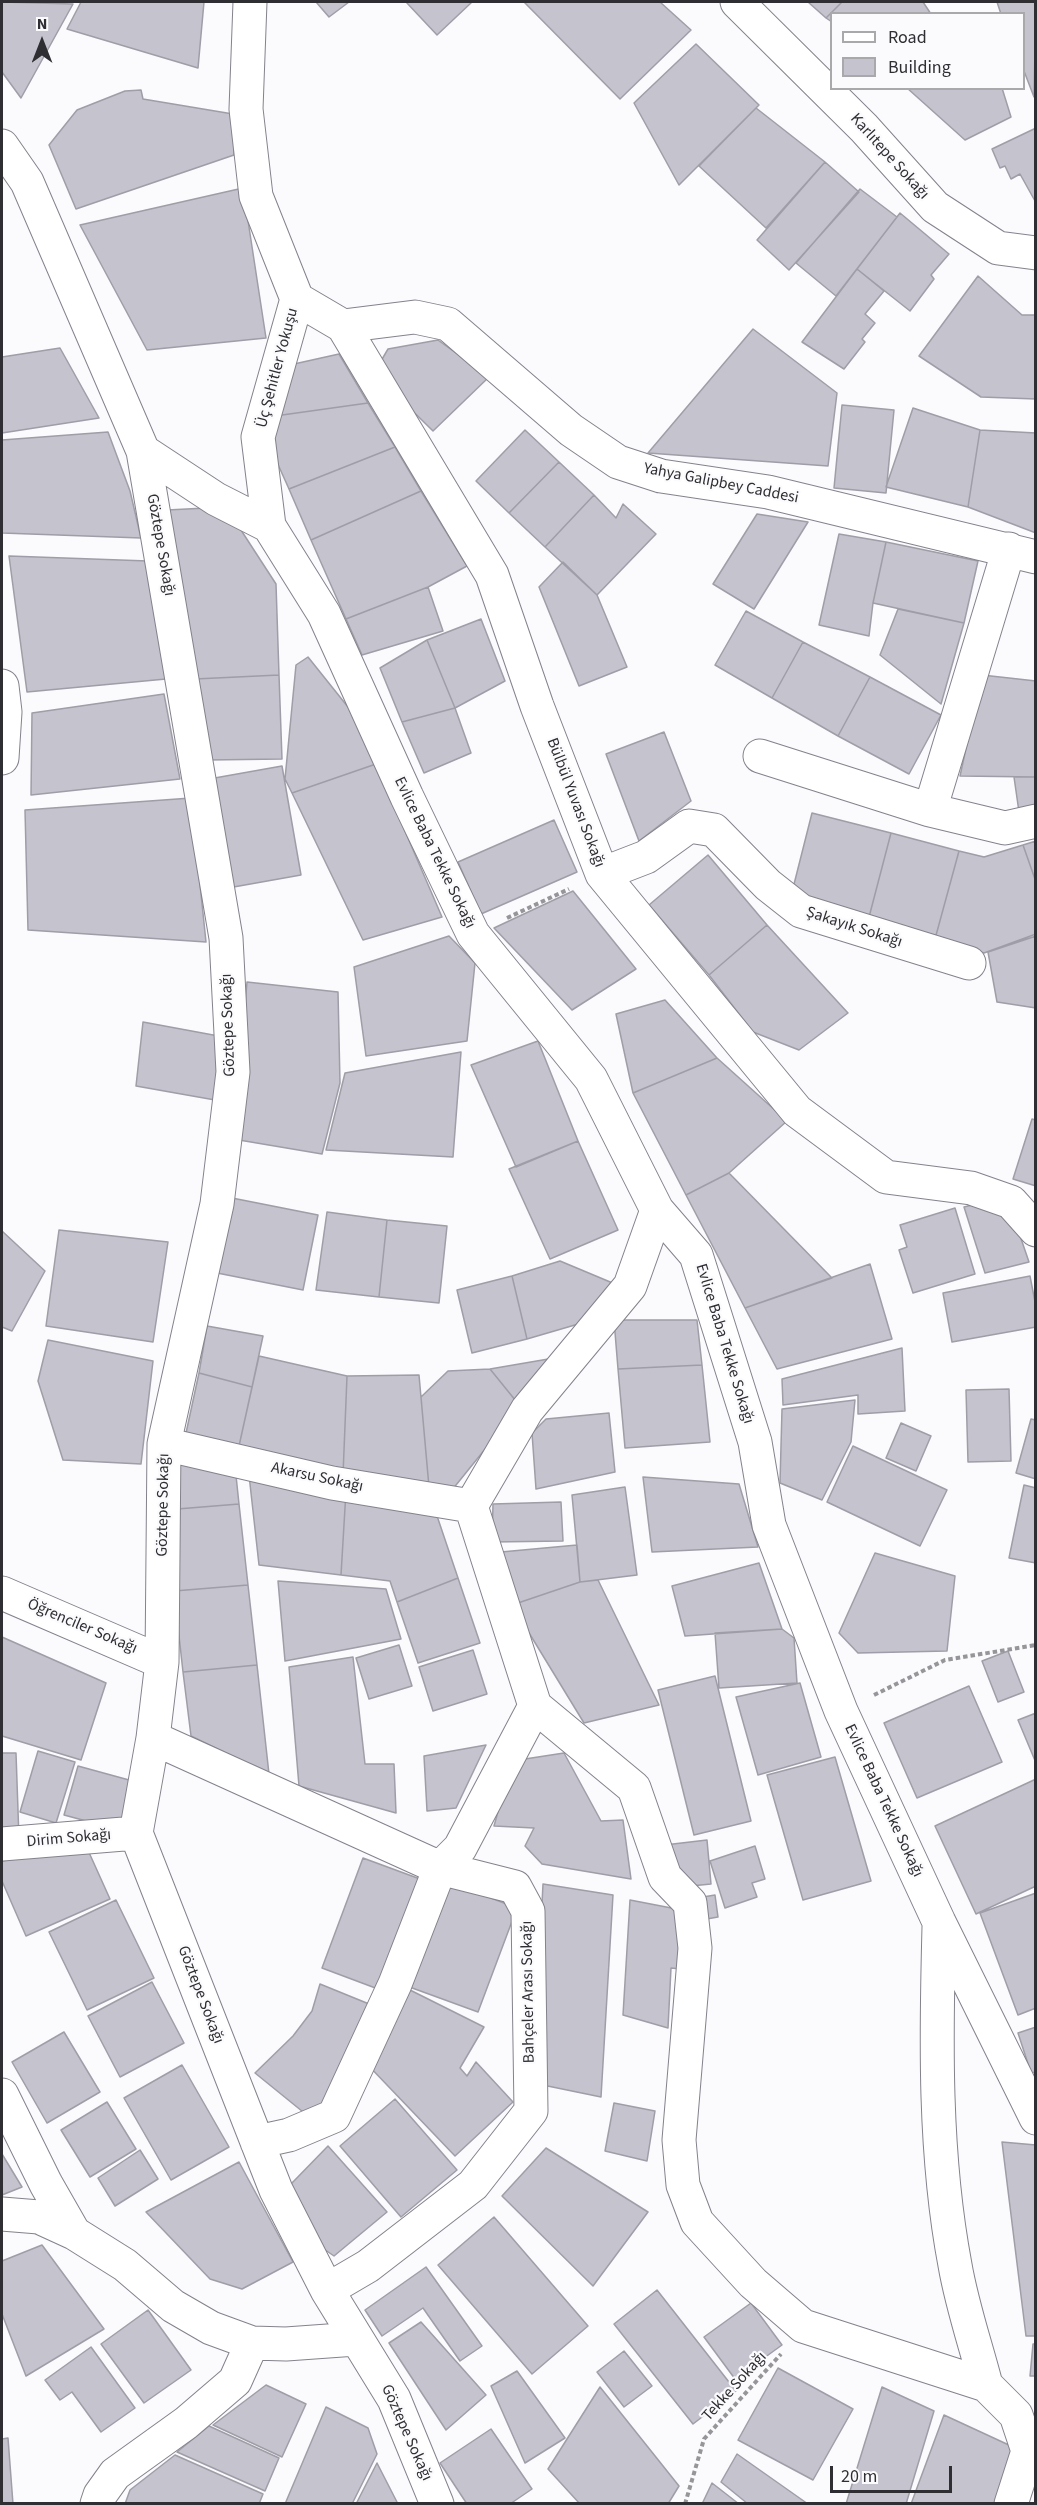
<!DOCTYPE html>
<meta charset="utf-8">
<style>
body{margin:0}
#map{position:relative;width:1037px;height:2505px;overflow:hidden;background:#fbfbfd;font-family:"Source Sans 3",sans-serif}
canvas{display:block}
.frame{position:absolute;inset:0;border:3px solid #2f2e33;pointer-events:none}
.legend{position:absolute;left:830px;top:12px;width:195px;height:78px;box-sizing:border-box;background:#fbfbfd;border:2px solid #a9a9ac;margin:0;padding:8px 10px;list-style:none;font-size:18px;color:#2f2e33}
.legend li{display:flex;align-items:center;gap:12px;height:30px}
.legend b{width:30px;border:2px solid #a9a9ac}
.north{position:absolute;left:12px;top:12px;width:60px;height:60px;-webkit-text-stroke:4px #fbfbfd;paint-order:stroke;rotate:0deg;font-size:16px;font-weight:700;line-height:24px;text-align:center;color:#2f2e33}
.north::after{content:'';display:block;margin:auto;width:21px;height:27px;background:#2f2e33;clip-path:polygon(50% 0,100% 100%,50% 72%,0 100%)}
.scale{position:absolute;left:830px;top:2466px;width:122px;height:27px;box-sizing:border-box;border:3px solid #2f2e33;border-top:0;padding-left:8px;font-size:18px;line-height:21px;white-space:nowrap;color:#2f2e33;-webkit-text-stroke:4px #fbfbfd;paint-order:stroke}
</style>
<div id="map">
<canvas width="1037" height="2505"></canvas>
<div class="frame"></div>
<ul class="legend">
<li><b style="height:8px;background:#fff"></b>Road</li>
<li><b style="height:16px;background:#c5c3cd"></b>Building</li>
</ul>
<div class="north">N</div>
<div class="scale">20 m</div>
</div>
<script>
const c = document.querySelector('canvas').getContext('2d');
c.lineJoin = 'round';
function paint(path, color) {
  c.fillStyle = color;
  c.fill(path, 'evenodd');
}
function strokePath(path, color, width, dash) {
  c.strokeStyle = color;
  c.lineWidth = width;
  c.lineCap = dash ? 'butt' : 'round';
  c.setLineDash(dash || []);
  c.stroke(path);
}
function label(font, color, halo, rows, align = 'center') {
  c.font = font + ' "Source Sans 3",sans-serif';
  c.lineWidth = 4.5;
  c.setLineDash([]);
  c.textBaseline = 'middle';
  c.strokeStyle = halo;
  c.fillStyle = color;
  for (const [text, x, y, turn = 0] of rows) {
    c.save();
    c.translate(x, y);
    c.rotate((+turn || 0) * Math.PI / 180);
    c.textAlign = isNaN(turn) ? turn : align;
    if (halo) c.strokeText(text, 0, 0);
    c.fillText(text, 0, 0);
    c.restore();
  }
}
const building = new Path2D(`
 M2,2L73,4L21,98L2,72Z
 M81,2H204L198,68L67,29Z
 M316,2H349L329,17Z
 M406,2H472L437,35Z
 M524,2H660L691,30L620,99Z
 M808,2H842L826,18Z
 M842,2H923L931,14H832V22L826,18Z
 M997,2H1036L1034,97L1024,71V14H1001Z
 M696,44L759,105L679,185L634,103Z
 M907,88H1002L1011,117L965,140Z
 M141,90L143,99L233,114L234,155L76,209L49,145L77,110L125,91Z
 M756,108L825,162L766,228L699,166Z
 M1036,128V201H1035L1020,174L1011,179L1005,166L1000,168L992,149Z
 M825,162L859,192L789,270L757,240Z
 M243,188L266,338L147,350L80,225Z
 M860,189L897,217L836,296L796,263Z
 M900,213L949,254L931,275L934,279L910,311L857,269Z
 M857,269L884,291L865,314L875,323L862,339L865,342L844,369L802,342Z
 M978,276L1022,315H1036V399L981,397L919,356Z
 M753,329L837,393L828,466L648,453Z
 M438,340L489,377L433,431L374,373L388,349Z
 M60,348L99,418L2,433V357Z
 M339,354L368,403L275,416L294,364Z
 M368,403L395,447L289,489L267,440L275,416Z
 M842,405L894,410L886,493L834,488Z
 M913,408L980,430L968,507L886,487Z
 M525,430L559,462L509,513L476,481Z
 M980,430L1036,433V533L968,507Z
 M108,432L130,491L141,538L2,533V440Z
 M395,447L421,491L311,540L289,489Z
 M559,462L594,495L545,547L509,513Z
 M421,491L467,566L428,587L346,619L311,540Z
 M594,495L616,518L623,504L656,534L597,595L545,547Z
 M226,507L276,584L279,675L195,679L167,510Z
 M757,514L808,522L754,609L713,584Z
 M839,534L886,542L873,603L869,636L819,625Z
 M886,542L978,561L964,623L873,603Z
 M9,556L148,561L166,679L27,692Z
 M563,562L597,595L627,667L579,686L539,587Z
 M428,587L443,631L362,655L346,619Z
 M898,609L964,623L941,704L880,655Z
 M746,611L803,642L772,698L715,665Z
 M481,619L505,681L455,708L427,640Z
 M427,640L455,708L402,722L380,668Z
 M803,642L870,677L838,736L772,698Z
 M308,657L356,717L376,764L292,793L285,779L296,665Z
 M279,675L282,759L208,760L195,679Z
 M982,675L1036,681V777L960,776Z
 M870,677L941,715L909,774L838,736Z
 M164,694L180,779L31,795L32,713Z
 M455,708L471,753L424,773L402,722Z
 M664,732L691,801L639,841L606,754Z
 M376,764L442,917L363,940L292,793Z
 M282,766L301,875L228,888L209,779Z
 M1014,777H1036V807L1019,812Z
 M191,798L206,942L28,930L25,810Z
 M812,813L891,833L868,921L790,900Z
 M554,820L577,872L481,914L458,862Z
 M891,833L959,851L935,939L868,921Z
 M1036,841V882L1023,845Z
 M1023,845L1036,882V934L984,953L935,939L959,851L984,857Z
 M708,855L767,925L709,975L649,905Z
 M573,891L636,969L572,1010L494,928Z
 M767,925L848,1013L799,1050L753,1032L709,975Z
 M449,936L475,963L467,1041L366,1056L354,967Z
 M1036,936V1008L997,1002L988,952Z
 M247,982L338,992L340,1083L322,1154L233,1139Z
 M665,1000L717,1058L633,1093L616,1014Z
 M143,1022L224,1037L215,1100L136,1086Z
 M538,1041L578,1141L516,1167L471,1065Z
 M461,1052L453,1157L326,1150L345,1073Z
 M717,1058L787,1121L729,1173L686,1195L633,1093Z
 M1032,1119L1036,1120V1186L1013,1179Z
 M578,1141L618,1230L550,1259L509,1169Z
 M729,1173L832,1278L745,1308L686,1195Z
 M227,1197L318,1215L303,1290L212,1272Z
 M980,1203L1016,1224L1029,1262L985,1273L964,1207Z
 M955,1208L975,1274L913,1293L899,1250L907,1247L900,1225Z
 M327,1212L387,1220L379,1297L316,1290Z
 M387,1220L447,1226L439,1303L379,1297Z
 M59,1230L168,1242L153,1342L46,1326Z
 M2,1231L45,1271L12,1331L2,1327Z
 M560,1261L615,1284L592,1320L527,1339L512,1276Z
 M870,1264L892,1339L777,1369L745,1308Z
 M512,1276L527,1339L472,1353L457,1290Z
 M1030,1276L1036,1307V1327L952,1342L943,1293Z
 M614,1320H697L702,1365L618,1369Z
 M207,1326L263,1336L252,1387L199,1373Z
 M48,1340L153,1361L141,1464L63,1460L38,1381Z
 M902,1348L905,1411L858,1414V1395L783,1405L782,1379Z
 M259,1356L347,1376L343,1475L239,1446Z
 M560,1357L520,1406L490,1369Z
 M702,1365L710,1442L625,1448L618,1369Z
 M490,1369L520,1406L452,1490L429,1487L421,1397L448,1371Z
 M199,1373L252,1387L239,1446L186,1433Z
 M419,1375L429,1487L343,1475L347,1376Z
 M1009,1389L1011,1461L968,1462L966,1390Z
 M855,1400L851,1442L822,1500L780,1483L782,1409Z
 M609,1413L615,1472L536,1489L532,1433L546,1419Z
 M1031,1419L1036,1420V1479L1016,1473Z
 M901,1423L931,1436L916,1471L886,1458Z
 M853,1446L947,1490L920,1546L827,1502Z
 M171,1457L235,1466L239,1504L165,1510Z
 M249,1475L346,1491L341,1575L259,1565Z
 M643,1477L739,1484L758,1547L652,1552Z
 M1024,1485L1036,1488V1563L1009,1558Z
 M625,1487L637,1575L580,1582L572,1495Z
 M346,1491L434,1507L458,1578L397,1602L390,1581L341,1575Z
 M561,1502L563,1541L492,1542L493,1504Z
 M239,1504L248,1585L174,1591L165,1510Z
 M577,1545L580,1582L512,1605L501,1552Z
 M875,1553L955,1576L947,1651L858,1653L839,1633Z
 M759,1563L782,1629L685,1636L672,1586Z
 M458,1578L480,1643L418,1663L397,1602Z
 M598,1580L659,1705L584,1723L512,1605L580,1582Z
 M278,1581L386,1589L401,1639L285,1661Z
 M248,1585L257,1665L183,1672L174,1591Z
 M782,1629L794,1638L797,1683L719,1688L715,1633Z
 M2,1637L106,1683L81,1760L2,1736Z
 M399,1645L412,1686L369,1699L356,1658Z
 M473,1650L487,1694L433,1711L419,1667Z
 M1008,1651L1024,1692L998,1702L982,1661Z
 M353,1657L365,1764H394L396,1813L299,1786L289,1667Z
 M257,1665L269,1774L191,1736L183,1672Z
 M715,1676L751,1821L694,1835L658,1690Z
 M800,1683L821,1757L758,1775L736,1697Z
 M969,1686L1002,1762L917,1798L884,1723Z
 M1036,1713V1763L1018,1720Z
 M486,1745L456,1808L427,1811L424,1756Z
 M38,1751L75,1762L56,1823L20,1812Z
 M2,1753H16L19,1839L2,1840Z
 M564,1753L601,1821L623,1820L631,1879L542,1864L525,1846L534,1828L494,1826L512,1761Z
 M835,1757L871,1881L803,1900L767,1775Z
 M78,1766L140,1783L127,1832L64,1815Z
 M1036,1779V1886L976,1914L935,1826Z
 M707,1840L711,1884L681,1887L656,1846Z
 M755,1846L765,1879L752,1883L757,1897L725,1908L710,1861Z
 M87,1848L110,1899L26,1936L2,1881V1861Z
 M363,1858L420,1879L378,1989L322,1968Z
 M444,1880L517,1908L478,2012L404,1985Z
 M543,1884L613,1895L601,2097L533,2083Z
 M1036,1893V2008L1018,2015L980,1913Z
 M715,1895L718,1917L701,1920L697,1898Z
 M116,1900L154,1978L87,2010L49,1932Z
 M630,1900L687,1911L690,1970L671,1968L668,2028L623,2015Z
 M152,1982L184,2043L120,2077L88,2016Z
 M320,1984L374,2006L337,2098L308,2116L255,2073L293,2036L312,2011Z
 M402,1986L484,2027L460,2068L467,2076L476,2062L513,2102L455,2156L365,2062Z
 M1036,2027V2072L1031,2073L1018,2033Z
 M64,2032L100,2092L47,2123L12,2062Z
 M182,2065L229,2147L171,2180L124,2098Z
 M395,2099L457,2170L401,2217L340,2146Z
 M107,2102L136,2149L90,2177L61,2130Z
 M614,2103L655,2111L647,2161L605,2151Z
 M1002,2142L1036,2145V2336H1026Z
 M328,2146L387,2212L334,2256L318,2245L291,2184Z
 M546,2148L648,2212L593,2286L502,2196Z
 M140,2150L158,2179L115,2206L98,2178Z
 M2,2154L22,2187L2,2195Z
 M239,2162L293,2262L242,2289L210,2279L146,2212Z
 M494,2217L588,2326L532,2374L438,2265Z
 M42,2245L104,2329L26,2376L2,2314V2261Z
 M426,2267L482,2346L460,2361L423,2308L382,2336L365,2310Z
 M657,2290L736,2391L693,2424L614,2324Z
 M751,2303L782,2345L735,2379L704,2337Z
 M148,2310L191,2370L144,2403L101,2344Z
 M421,2322L486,2395L446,2430L389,2343Z
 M1033,2344H1036V2376H1030Z
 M91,2347L135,2408L101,2432L72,2392L60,2400L45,2380Z
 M624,2351L652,2386L624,2407L597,2372Z
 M778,2368L853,2409L813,2480L738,2440Z
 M517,2371L565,2438L525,2463L491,2386Z
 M266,2385L306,2404L282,2457L213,2425Z
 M600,2387L679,2486L668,2504H580L548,2469Z
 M882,2387L934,2411L906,2504H846Z
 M326,2407L368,2428L377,2454L352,2504H285Z
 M944,2415L1024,2452L1004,2504H911Z
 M209,2426L279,2458L265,2491L177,2452Z
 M491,2429L532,2489L510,2504H467L440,2463Z
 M8,2438L13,2504H2V2439Z
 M737,2454L808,2504H748L721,2482Z
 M175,2455L263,2494L259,2504H125L130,2490Z
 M377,2463L398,2504H356Z
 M712,2483L739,2504H702Z`);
const path = new Path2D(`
 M507,918L569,889
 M874,1695L945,1660L1036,1645
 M685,2504L704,2439L781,2354`);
const street = new Path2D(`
 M250,2L246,109L256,196L297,299L258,437L269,526
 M737,2L864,128L935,207L998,248L1036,253
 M2,146L27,182L143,451L226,938L233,1072L217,1204L164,1444L162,1662L153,1738L136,1833L276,2190L327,2290L394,2399L437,2504
 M297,299L343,326L492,575L537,706L602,874L797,1111L886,1177L971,1188L1011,1202L1036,1230
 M343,326L415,317L448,324L571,430L618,462L661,476L768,492L1036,557
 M143,451L216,499L269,526L324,614L407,797L473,934L591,1079L657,1210L696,1255L755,1442L769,1525L841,1711L939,1922L1036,2118
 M2,686L5,712L2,758
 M760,756L930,810L1009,549
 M930,810L1005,828L1036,821
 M602,874L646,857L689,826L714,830L768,885L801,911L969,963
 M657,1210L630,1286L527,1410L471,1506L535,1706L634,1788L665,1877L690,1903L695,1948L679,2140L683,2185L697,2222L753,2283L803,2326L986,2385L1016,2415L1028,2451L1011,2504
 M164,1444L332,1483L471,1506
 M2,1593L162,1662
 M153,1738L440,1868L515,1887L528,1911L531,2111L473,2185L368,2266L327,2290
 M2,1844L136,1833
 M939,1927C936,2039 934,2154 955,2265C962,2306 976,2346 986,2385
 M2,2095L46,2184L74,2233
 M257,2142L289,2135L334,2116L395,1984L440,1868L460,1848L535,1706
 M2,2214L39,2217L74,2233L125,2265L173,2306L211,2328L252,2343L286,2344L356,2339
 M97,2504L100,2495L115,2474L186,2423L235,2381L252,2343`);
const streetNames = [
 ["Karlıtepe Sokağı",889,157,48],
 ["Üç Şehitler Yokuşu",278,368,-75],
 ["Yahya Galipbey Caddesi",721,484,11],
 ["Göztepe Sokağı",160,545,80],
 ["Bülbül Yuvası Sokağı",575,803,69],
 ["Evlice Baba Tekke Sokağı",434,853,64],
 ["Şakayık Sokağı",854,928,18],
 ["Göztepe Sokağı",229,1025,-92],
 ["Evlice Baba Tekke Sokağı",724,1344,73],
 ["Akarsu Sokağı",317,1478,12],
 ["Göztepe Sokağı",164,1505,-89],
 ["Öğrenciler Sokağı",82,1627,23],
 ["Evlice Baba Tekke Sokağı",883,1801,65],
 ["Dirim Sokağı",69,1839,-5],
 ["Bahçeler Arası Sokağı",529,1992,-91],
 ["Göztepe Sokağı",200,1995,69],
 ["Tekke Sokağı",735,2387,-48],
 ["Göztepe Sokağı",406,2433,66]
];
paint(building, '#c5c3cd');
strokePath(building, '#9f9da7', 1.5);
strokePath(street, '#84828c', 35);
strokePath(path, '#969599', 4, [4.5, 3]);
strokePath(street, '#fff', 33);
label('16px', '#2f2e33', '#fbfbfd', streetNames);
</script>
